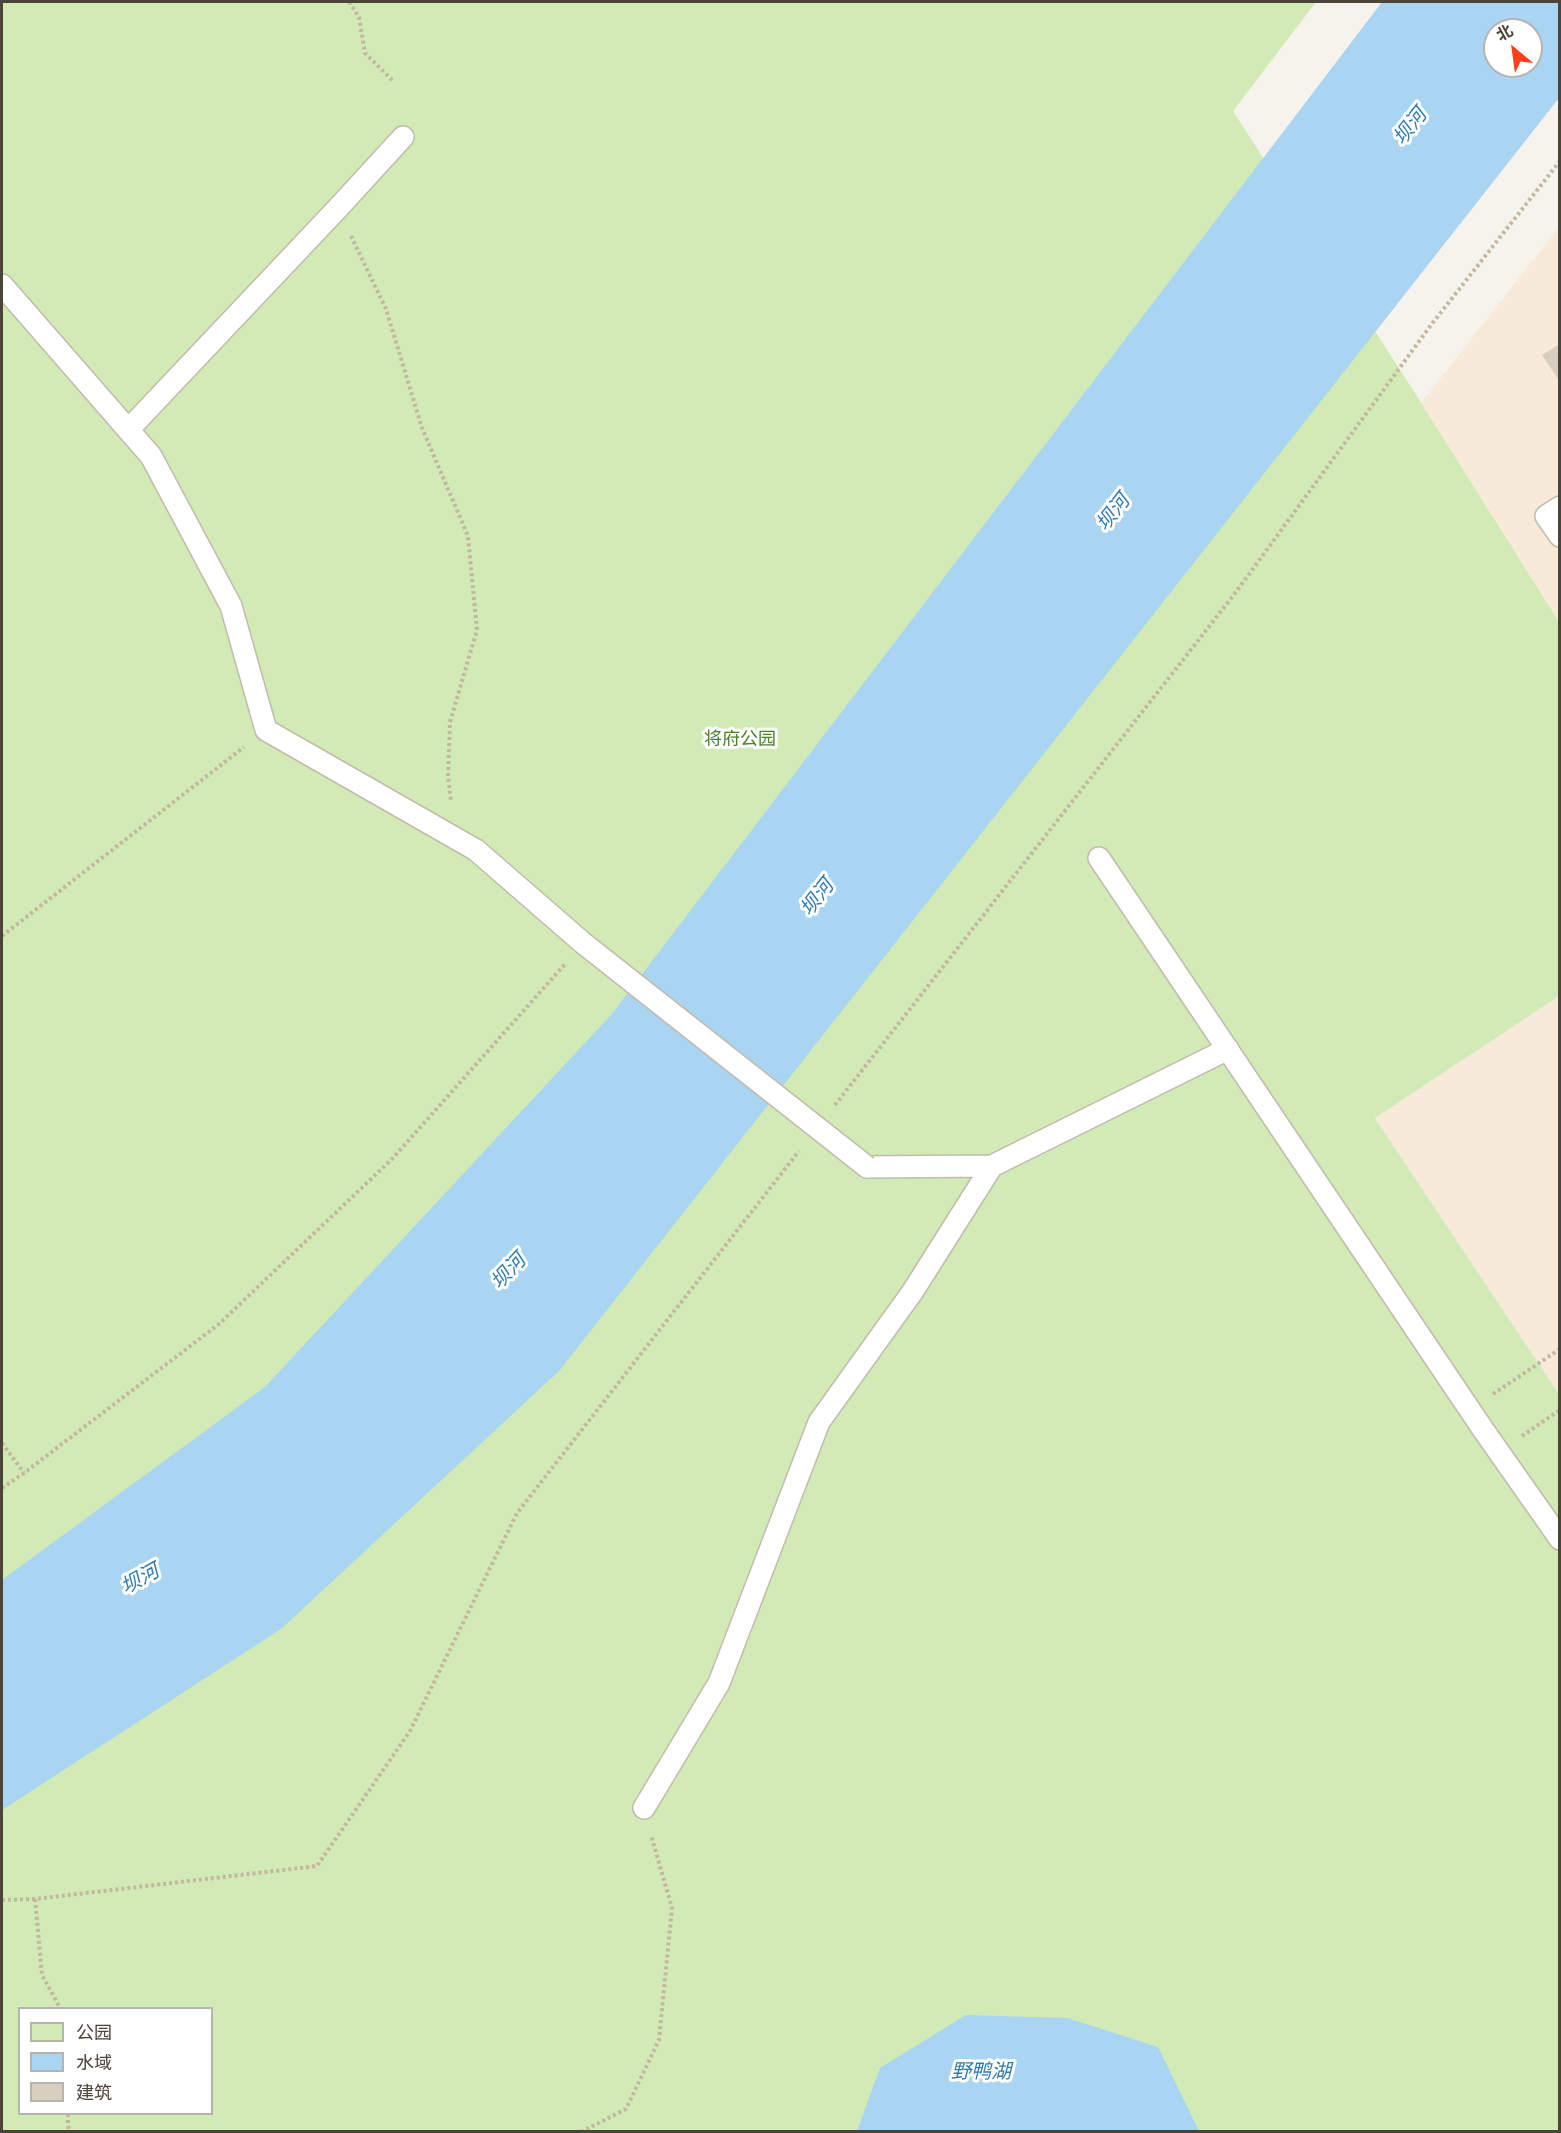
<!DOCTYPE html>
<meta charset="utf-8">
<style>
body{margin:0}
#map{position:relative;width:1561px;height:2133px;overflow:hidden;background:#f6f3ec;font-family:Overpass,"Noto Sans SC",sans-serif}
canvas{display:block}
.frame{position:absolute;inset:0;border:3px solid #4b4439;pointer-events:none}
.legend{position:absolute;left:18px;top:2007px;width:195px;height:108px;box-sizing:border-box;background:#fff;border:2px solid #b7b4b0;margin:0;padding:8px 10px;list-style:none;font-size:18px;color:#4b4439}
.legend li{display:flex;align-items:center;gap:12px;height:30px}
.legend b{width:30px;border:2px solid #b7b4b0}
.north{position:absolute;left:1483px;top:18px;width:60px;height:60px;box-sizing:border-box;background:#fff;border:2px solid #b7b4b0;border-radius:50%;rotate:331deg;font-size:16px;font-weight:700;line-height:24px;text-align:center;color:#4b4439}
.north::after{content:'';display:block;margin:auto;width:21px;height:27px;background:#fc3f1d;clip-path:polygon(50% 0,100% 100%,50% 72%,0 100%)}
</style>
<div id="map">
<canvas width="1561" height="2133"></canvas>
<div class="frame"></div>
<ul class="legend">
<li><b style="height:16px;background:#d2eab5"></b>公园</li>
<li><b style="height:16px;background:#a9d4f2"></b>水域</li>
<li><b style="height:16px;background:#d8cfc1"></b>建筑</li>
</ul>
<div class="north">北</div>
</div>
<script>
const c = document.querySelector('canvas').getContext('2d');
c.lineJoin = 'round';
function paint(path, color) {
  c.fillStyle = color;
  c.fill(path, 'evenodd');
}
function strokePath(path, color, width, dash) {
  c.strokeStyle = color;
  c.lineWidth = width;
  c.lineCap = dash ? 'butt' : 'round';
  c.setLineDash(dash || []);
  c.stroke(path);
}
function label(font, color, halo, rows, align = 'center') {
  c.font = font + ' Overpass,"Noto Sans SC",sans-serif';
  c.lineWidth = 6;
  c.setLineDash([]);
  c.textBaseline = 'middle';
  c.strokeStyle = halo;
  c.fillStyle = color;
  for (const [text, x, y, turn = 0] of rows) {
    c.save();
    c.translate(x, y);
    c.rotate((+turn || 0) * Math.PI / 180);
    c.textAlign = isNaN(turn) ? turn : align;
    if (halo) c.strokeText(text, 0, 0);
    c.fillText(text, 0, 0);
    c.restore();
  }
}
const commercial = new Path2D(`
 M1559,227V622L1421,403Z
 M1559,996V1394L1375,1118Z`);
const green = new Path2D(`
 M2,2H1316L1233,111L1413,390L1559,622V996L1375,1118L1559,1394V2131L2,2132ZM20,2008H212V2114H20Z`);
const water = new Path2D(`
 M1382,2H1559V98L559,1371L281,1629L2,1810V1580L265,1387L611,1015ZM1495,30H1531V66H1495Z
 M966,2015L1067,2018L1158,2047L1199,2131H857L880,2068Z`);
const building = new Path2D(`
 M1560,344V382L1542,355Z`);
const path = new Path2D(`
 M349,2L359,17L365,53L393,81
 M351,236L386,309L422,428L468,536L477,630L450,722L448,776L451,801
 M2,936L244,747
 M835,1105L1236,592L1431,325L1560,161
 M1493,1394L1560,1349
 M1522,1436L1560,1410
 M2,1443L24,1473
 M2,1488L24,1473L219,1324L393,1158L565,964
 M35,1899L42,1975L60,2008
 M2,1900L35,1899L317,1866L410,1731L517,1513L799,1151
 M68,2114V2126L70,2132
 M581,2132L626,2109L659,2040L672,1908L651,1835`);
const service = new Path2D(`
 M2,285L151,456L231,606L266,730L476,850L583,943
 M128,430L338,208L403,137
 M1560,507L1546,516L1560,536
 M1099,858L1482,1428L1560,1539
 M867,1167L992,1166
 M644,1808L719,1683L819,1422L913,1291L992,1166L1228,1049`);
const serviceBridge = new Path2D(`
 M583,943L867,1167`);
const parkNames = [
 ["将府公园",740,741]
];
const waterNames = [
 ["坝河",1412,128,-52],
 ["坝河",1115,514,-52],
 ["坝河",819,899,-52],
 ["坝河",510,1273,-47],
 ["坝河",141,1581,-29],
 ["野鸭湖",981,2074]
];
paint(commercial, '#f7ead8');
paint(green, '#d2eab5');
paint(water, '#a9d4f2');
paint(building, '#d8cfc1');
strokePath(service, '#c2bbae', 24);
strokePath(path, '#c4b79f', 4, [3, 3]);
strokePath(service, '#fff', 21);
strokePath(serviceBridge, '#c2bbae', 24, []);
strokePath(serviceBridge, '#fff', 21);
label('18px', '#4a7f2a', '#fff', parkNames);
label('italic 20px', '#2e7ab2', '#fff', waterNames);
</script>
